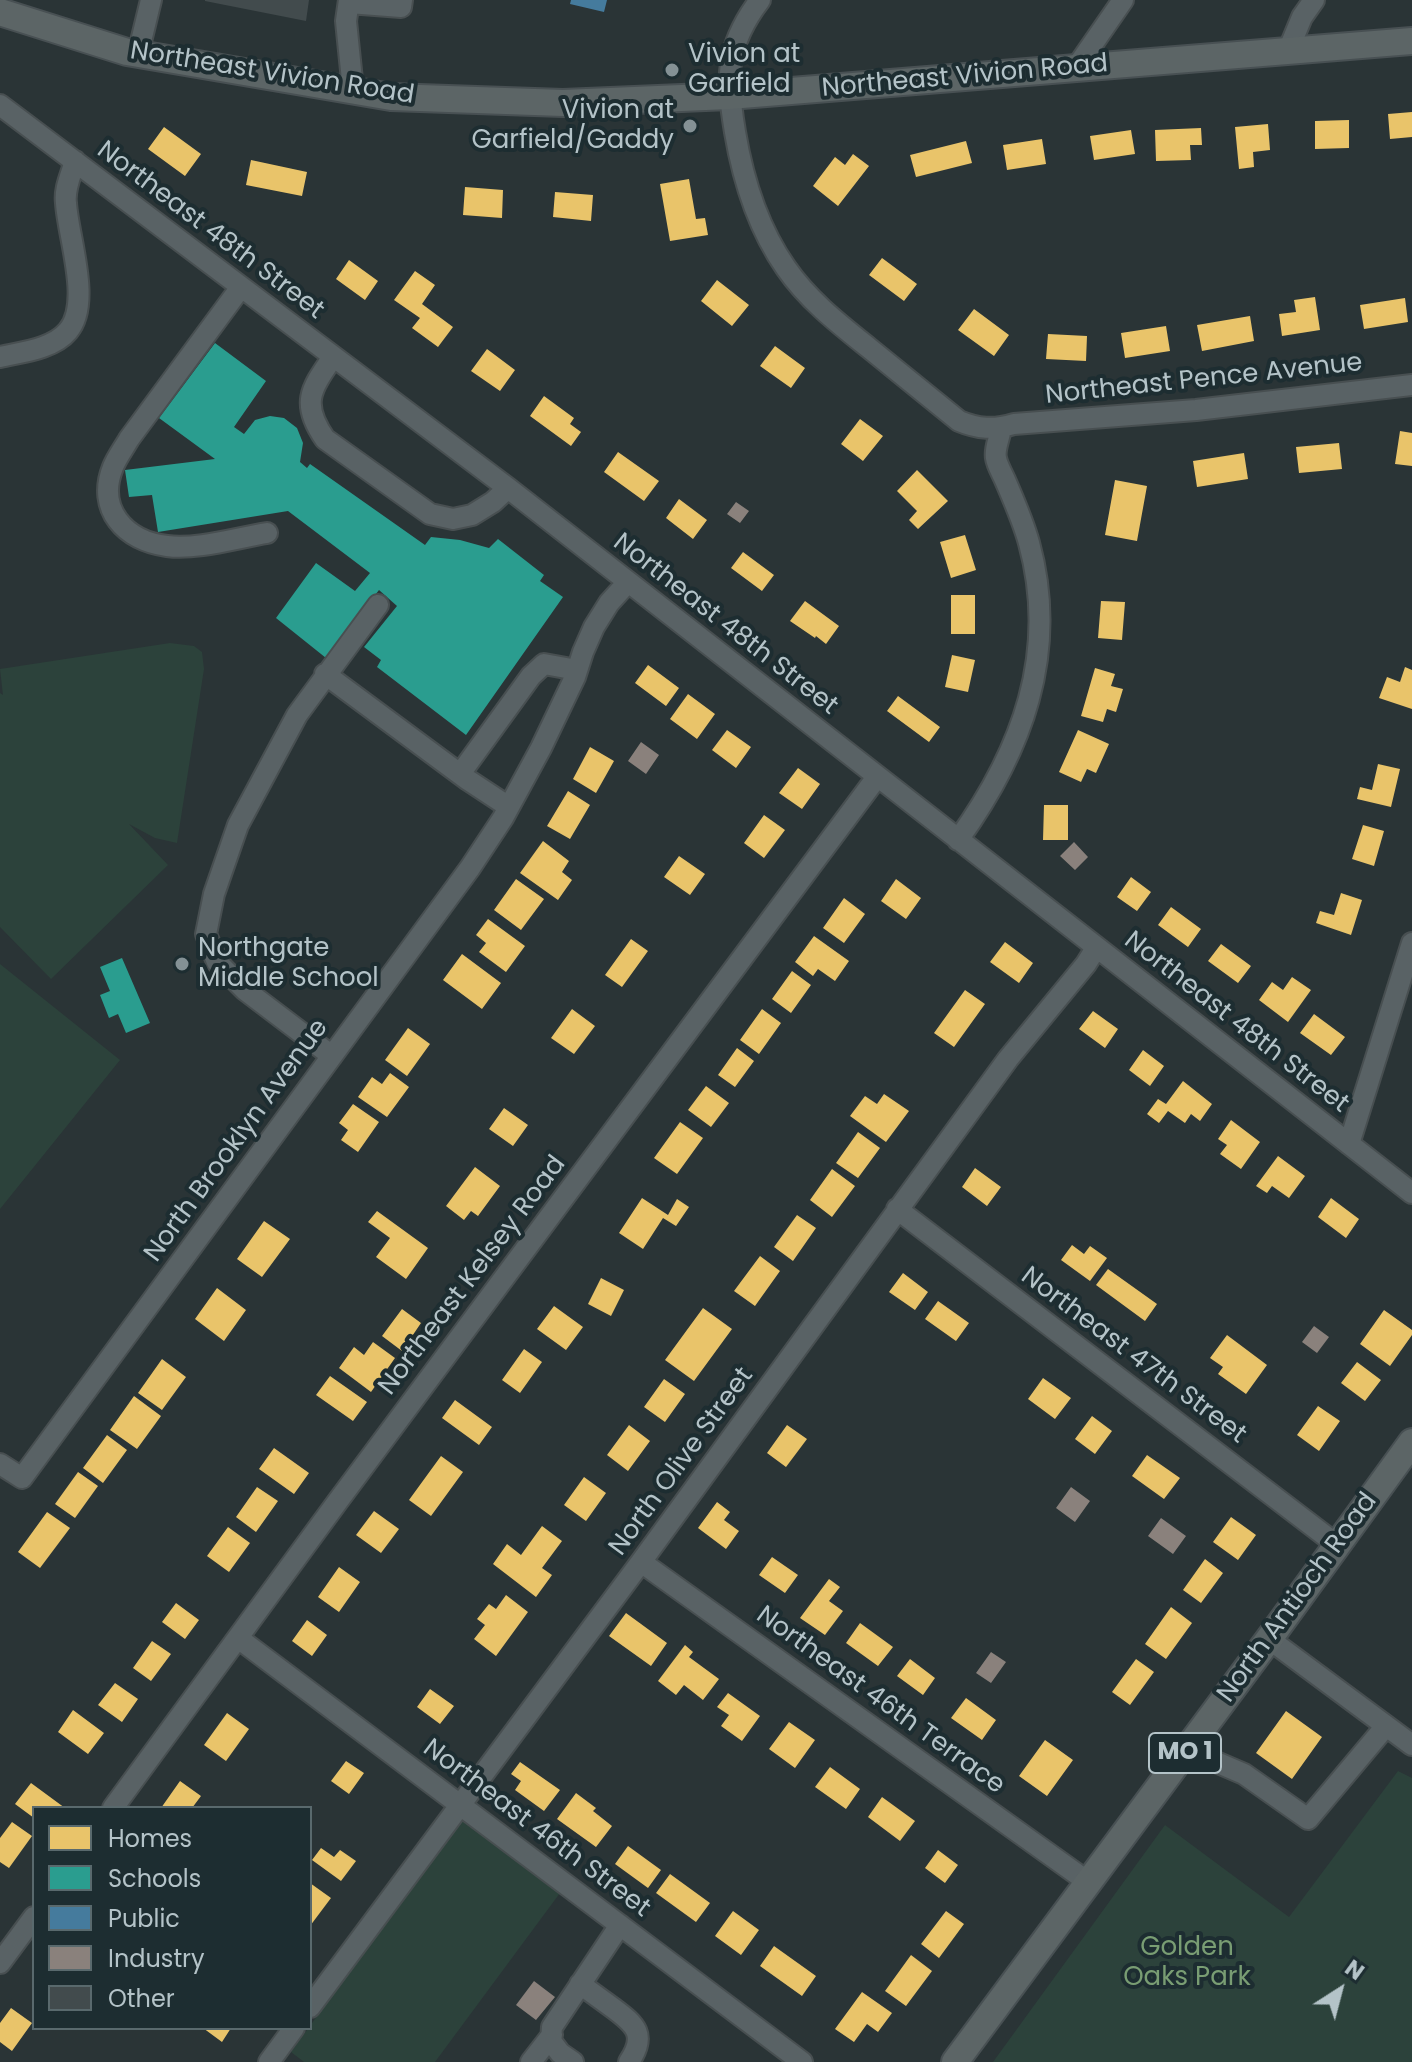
<!DOCTYPE html>
<style>
body{margin:0}
#map{position:relative;width:1412px;height:2062px;overflow:hidden;background:#2a3436;font-family:Poppins,sans-serif}
canvas{display:block}
.legend{position:absolute;left:32px;top:1806px;width:280px;height:224px;box-sizing:border-box;background:#1d2d31;border:2px solid #59696d;margin:0;padding:10px 14px;list-style:none;font-size:24px;color:#b4c3c8}
.legend li{display:flex;align-items:center;gap:16px;height:40px}
.legend b{width:40px;border:2px solid #59696d}
.north{position:absolute;left:1300px;top:1950px;width:80px;height:80px;-webkit-text-stroke:6px #1d2d31;paint-order:stroke;rotate:36deg;font-size:22px;font-weight:700;line-height:32px;text-align:center;color:#b4c3c8}
.north::after{content:'';display:block;margin:auto;width:28px;height:36px;background:#b4c3c8;clip-path:polygon(50% 0,100% 100%,50% 72%,0 100%)}
</style>
<div id="map">
<canvas width="1412" height="2062"></canvas>
<ul class="legend">
<li><b style="height:22px;background:#e9c46a"></b>Homes</li>
<li><b style="height:22px;background:#2a9d8f"></b>Schools</li>
<li><b style="height:22px;background:#457b9d"></b>Public</li>
<li><b style="height:22px;background:#8a817c"></b>Industry</li>
<li><b style="height:22px;background:#424b4d"></b>Other</li>
</ul>
<div class="north">N</div>
</div>
<script>
const c = document.querySelector('canvas').getContext('2d');
c.lineJoin = 'round';
function paint(path, color) {
  c.fillStyle = color;
  c.fill(path, 'evenodd');
}
function strokePath(path, color, width, dash) {
  c.strokeStyle = color;
  c.lineWidth = width;
  c.lineCap = dash ? 'butt' : 'round';
  c.setLineDash(dash || []);
  c.stroke(path);
}
function label(font, color, halo, rows, align = 'center') {
  c.font = font + ' Poppins,sans-serif';
  c.lineWidth = 8;
  c.setLineDash([]);
  c.textBaseline = 'middle';
  c.strokeStyle = halo;
  c.fillStyle = color;
  for (const [text, x, y, turn = 0] of rows) {
    c.save();
    c.translate(x, y);
    c.rotate((+turn || 0) * Math.PI / 180);
    c.textAlign = isNaN(turn) ? turn : align;
    if (halo) c.strokeText(text, 0, 0);
    c.fillText(text, 0, 0);
    c.restore();
  }
}
const green = new Path2D(`
 M170,643L194,646L202,652L204,669L177,843L155,838L129,824L168,865L51,979L0,927V693L3,695L0,669Z
 M0,964L120,1060L0,1209Z
 M1398,1771L1412,1778V2062H993L1165,1825L1289,1917Z
 M460,1819L560,1893L435,2062H304L291,2052Z`);
const homes = new Path2D(`
 M1412,112V137L1390,139L1388,114Z
 M1349,120V148L1315,149V121Z
 M1268,124L1270,150L1253,152L1254,167L1239,169L1235,127Z
 M164,127L201,154L185,176L148,149Z
 M1201,128L1202,145H1190L1191,160L1156,161L1155,130Z
 M1131,130L1135,154L1094,160L1090,136Z
 M1042,139L1046,164L1007,170L1003,145Z
 M966,141L972,163L916,177L910,155Z
 M853,154L869,166L838,206L813,186L835,157L845,165Z
 M251,160L307,172L302,196L246,185Z
 M689,179L696,219L705,218L708,235L670,241L660,184Z
 M465,187L503,190L502,218L463,215Z
 M555,192L593,195L591,221L553,217Z
 M882,258L917,284L904,301L869,275Z
 M349,260L378,281L365,300L336,279Z
 M415,271L435,285L422,304L453,327L438,347L412,328L420,318L394,300Z
 M717,280L749,305L732,326L701,301Z
 M1315,297L1320,330L1282,336L1279,314L1296,312L1294,300Z
 M1405,298L1408,322L1364,329L1360,305Z
 M974,309L1009,335L994,356L958,330Z
 M1250,316L1254,341L1202,351L1197,325Z
 M1166,326L1170,351L1125,358L1121,333Z
 M1048,334L1087,336L1086,361L1046,359Z
 M775,346L805,368L791,388L760,366Z
 M487,349L515,370L500,391L471,371Z
 M544,396L574,418L570,424L581,432L571,446L530,416Z
 M860,419L883,436L863,461L841,444Z
 M1400,431L1412,433V466L1395,464Z
 M1339,443L1342,469L1299,473L1296,447Z
 M618,452L659,481L644,501L604,472Z
 M1244,453L1248,479L1197,487L1193,461Z
 M917,470L948,501L918,529L909,520L917,511L897,491Z
 M1115,480L1147,486L1137,541L1105,535Z
 M679,499L707,520L693,539L666,518Z
 M965,535L976,570L951,578L940,542Z
 M743,552L774,575L762,591L731,568Z
 M951,595H975V634H951Z
 M805,601L839,626L826,644L816,636L815,638L790,621Z
 M1101,601L1125,602L1122,640L1098,638Z
 M952,655L975,660L968,692L945,687Z
 M648,665L679,688L666,706L635,683Z
 M1405,667L1412,670V709L1379,698L1387,677L1400,682Z
 M1095,668L1115,674L1111,686L1123,689L1116,712L1107,709L1103,722L1081,716Z
 M688,694L715,714L697,739L670,719Z
 M898,696L940,727L929,742L887,711Z
 M727,730L751,747L736,768L712,750Z
 M1078,730L1109,744L1096,773L1087,769L1081,782L1059,772Z
 M590,747L614,761L596,793L573,779Z
 M1378,764L1400,769L1391,807L1357,799L1360,787L1372,790Z
 M798,768L820,784L802,809L779,793Z
 M568,791L590,805L570,839L547,826Z
 M1044,805H1068V840H1043Z
 M764,815L785,830L764,858L744,843Z
 M1363,825L1384,831L1374,866L1352,859Z
 M543,841L569,861L562,872L572,880L558,900L520,873Z
 M679,856L705,874L690,895L664,877Z
 M1131,877L1151,892L1137,911L1117,897Z
 M516,879L544,899L521,930L494,910Z
 M896,879L921,898L906,919L881,901Z
 M1341,893L1362,900L1351,935L1316,923L1320,911L1334,915Z
 M844,898L865,914L844,943L823,928Z
 M1171,907L1201,929L1188,947L1158,925Z
 M488,919L525,946L506,972L479,952L486,943L476,935Z
 M814,936L849,961L835,981L818,969L813,976L795,962Z
 M631,939L648,951L622,987L605,975Z
 M1005,942L1033,963L1019,983L990,962Z
 M1221,944L1251,966L1238,983L1208,961Z
 M462,954L501,983L482,1009L443,980Z
 M792,971L811,985L791,1013L772,999Z
 M1292,977L1311,990L1288,1022L1259,1000L1272,982L1283,990Z
 M965,990L985,1004L954,1047L934,1033Z
 M572,1009L595,1026L574,1054L551,1038Z
 M762,1009L781,1023L759,1054L740,1040Z
 M1093,1011L1118,1029L1105,1048L1079,1029Z
 M1314,1014L1345,1037L1331,1055L1300,1033Z
 M408,1028L430,1044L407,1076L385,1060Z
 M737,1048L754,1061L735,1087L718,1075Z
 M1143,1050L1164,1066L1150,1086L1129,1070Z
 M390,1073L409,1087L387,1117L358,1097L372,1077L382,1084Z
 M1183,1081L1212,1104L1200,1121L1191,1114L1185,1123L1168,1111L1159,1123L1147,1114L1158,1099L1166,1104Z
 M706,1086L729,1103L711,1127L688,1110Z
 M884,1094L909,1111L886,1142L850,1116L865,1096L877,1104Z
 M353,1104L379,1122L358,1152L341,1140L348,1130L339,1123Z
 M504,1108L528,1125L513,1146L489,1129Z
 M1231,1120L1260,1142L1241,1169L1220,1154L1227,1145L1218,1139Z
 M680,1122L703,1138L677,1174L654,1158Z
 M858,1132L880,1148L858,1178L836,1163Z
 M1278,1156L1305,1176L1289,1198L1272,1186L1267,1193L1256,1186Z
 M475,1167L500,1186L478,1216L471,1211L464,1220L446,1206Z
 M975,1168L1001,1187L987,1206L962,1187Z
 M832,1169L855,1186L832,1217L810,1200Z
 M642,1198L668,1215L677,1199L689,1207L676,1226L663,1218L643,1249L619,1233Z
 M1331,1198L1359,1219L1346,1238L1318,1217Z
 M377,1211L428,1248L406,1279L376,1257L390,1238L368,1222Z
 M797,1215L816,1228L793,1261L774,1247Z
 M264,1221L290,1239L262,1277L237,1259Z
 M1072,1245L1084,1254L1090,1246L1107,1258L1090,1281L1061,1260Z
 M760,1256L780,1271L755,1306L734,1291Z
 M1108,1269L1157,1304L1145,1321L1096,1285Z
 M903,1273L928,1292L915,1310L889,1292Z
 M601,1278L624,1290L611,1316L588,1304Z
 M217,1288L246,1310L224,1341L195,1319Z
 M938,1301L969,1323L956,1341L925,1319Z
 M554,1306L583,1327L566,1350L537,1329Z
 M703,1308L732,1329L694,1381L665,1360Z
 M402,1309L421,1323L402,1351L382,1336Z
 M1384,1310L1412,1330V1335L1390,1366L1360,1344Z
 M1227,1335L1267,1365L1246,1394L1218,1374L1223,1367L1210,1358Z
 M373,1342L395,1358L371,1392L339,1368L354,1347L364,1355Z
 M524,1349L542,1362L520,1393L502,1380Z
 M162,1359L186,1377L162,1410L138,1393Z
 M1357,1362L1381,1380L1365,1401L1341,1383Z
 M330,1376L367,1402L353,1421L316,1395Z
 M1043,1378L1071,1398L1055,1419L1028,1399Z
 M664,1379L685,1394L665,1422L644,1407Z
 M134,1396L161,1416L137,1449L110,1430Z
 M455,1400L492,1427L479,1445L442,1418Z
 M1318,1406L1340,1421L1319,1451L1297,1435Z
 M1092,1416L1112,1431L1095,1454L1075,1439Z
 M629,1425L650,1441L628,1471L607,1455Z
 M787,1425L807,1439L786,1467L767,1453Z
 M107,1435L127,1450L103,1483L83,1468Z
 M274,1448L309,1473L294,1494L259,1469Z
 M1147,1455L1180,1478L1164,1499L1132,1476Z
 M441,1456L463,1472L431,1516L409,1500Z
 M78,1472L98,1486L75,1518L55,1504Z
 M584,1477L606,1493L586,1521L564,1505Z
 M257,1487L278,1501L256,1532L236,1517Z
 M717,1502L730,1512L724,1520L739,1531L726,1549L698,1528Z
 M374,1511L399,1529L381,1553L356,1535Z
 M47,1512L70,1528L40,1568L18,1552Z
 M1231,1517L1256,1535L1238,1560L1213,1542Z
 M542,1526L562,1541L542,1568L552,1575L536,1597L493,1564L507,1544L521,1555Z
 M228,1527L250,1543L229,1572L207,1556Z
 M772,1557L798,1575L785,1593L759,1575Z
 M1205,1559L1223,1573L1201,1603L1183,1590Z
 M339,1567L360,1582L339,1612L318,1597Z
 M829,1579L840,1587L829,1601L843,1611L825,1635L800,1618Z
 M506,1595L528,1612L496,1656L474,1639L485,1625L477,1619L489,1604L496,1609Z
 M176,1603L199,1620L185,1639L162,1622Z
 M1171,1607L1192,1623L1166,1659L1145,1644Z
 M626,1613L667,1643L651,1666L609,1636Z
 M307,1620L327,1635L312,1656L292,1641Z
 M860,1623L893,1647L878,1666L846,1643Z
 M152,1641L171,1654L151,1681L133,1668Z
 M685,1645L693,1652L689,1657L719,1679L703,1700L684,1685L676,1695L658,1681Z
 M910,1659L935,1678L923,1695L897,1676Z
 M1136,1659L1154,1672L1130,1705L1112,1692Z
 M115,1683L138,1699L122,1722L98,1705Z
 M430,1689L454,1706L440,1724L417,1707Z
 M728,1693L760,1716L742,1741L721,1726L729,1715L717,1707Z
 M966,1698L996,1720L982,1740L951,1718Z
 M73,1710L104,1733L88,1754L58,1732Z
 M1286,1711L1322,1737L1292,1779L1256,1753Z
 M227,1713L249,1729L226,1761L204,1745Z
 M789,1722L815,1740L795,1768L769,1749Z
 M1045,1740L1073,1760L1047,1796L1019,1776Z
 M346,1761L364,1773L349,1794L331,1781Z
 M520,1762L560,1790L544,1811L515,1790L521,1781L511,1774Z
 M830,1767L860,1789L846,1809L815,1787Z
 M180,1781L201,1796L192,1808H161Z
 M31,1783L65,1808H34V1818L15,1804Z
 M576,1793L596,1808L593,1811L612,1826L596,1847L557,1819Z
 M882,1797L915,1821L900,1841L868,1817Z
 M12,1822L32,1836L9,1868L0,1862V1838Z
 M628,1846L661,1870L648,1888L615,1864Z
 M321,1848L334,1857L340,1850L356,1861L341,1881L312,1860Z
 M938,1850L958,1865L945,1883L925,1868Z
 M670,1874L710,1903L696,1922L656,1893Z
 M310,1883L331,1898L310,1926Z
 M733,1911L759,1930L741,1955L715,1936Z
 M946,1911L964,1924L939,1958L921,1944Z
 M774,1946L816,1976L802,1996L760,1966Z
 M911,1955L932,1971L906,2006L885,1991Z
 M862,1992L892,2013L878,2032L867,2024L854,2042L835,2029Z
 M11,2008L32,2023L12,2051L0,2042V2023Z
 M203,2028H231L222,2042Z`);
const schools = new Path2D(`
 M215,343L266,381L234,427L244,434L255,420L270,416L284,418L297,428L303,443L300,462L307,468L310,464L425,545L431,537L460,540L489,548L498,539L544,575L540,581L563,597L466,735L377,667L381,660L364,647L397,606L379,590L326,658L276,618L316,563L355,591L370,573L288,511L158,532L152,495L129,497L125,470L215,459L159,418Z
 M122,958L150,1023L126,1033L118,1014L109,1018L100,995L110,991L100,967Z`);
const public = new Path2D(`
 M571,0H607L604,12L570,4Z`);
const industry = new Path2D(`
 M736,502L749,511L740,523L727,514Z
 M641,742L659,755L646,774L628,761Z
 M1074,842L1088,857L1075,870L1060,856Z
 M1314,1326L1329,1337L1317,1353L1302,1342Z
 M1071,1487L1090,1501L1075,1522L1056,1508Z
 M1161,1518L1186,1536L1173,1554L1148,1536Z
 M991,1652L1006,1662L991,1683L976,1673Z
 M534,1981L555,1997L536,2020L516,2005Z`);
const building = new Path2D(`
 M205,0H309L306,21L205,1Z`);
const minor = new Path2D(`
 M349,0L346,21L353,90
 M760,0C725,46 726,78 735,132C743,180 758,228 786,268C808,300 839,324 869,348C899,372 929,397 959,421C978,429 994,430 1014,424L1196,410L1412,385
 M349,3L401,7L402,0
 M1288,51L1302,17L1314,0
 M138,54L151,0
 M1076,68L1123,0
 M0,105L508,488L1412,1193
 M241,287L129,439C124,448 117,457 113,467C96,509 125,541 167,546C197,550 236,538 267,533
 M0,357C22,352 53,349 68,331C92,303 68,237 66,203C64,189 71,175 75,161
 M333,357C311,389 300,403 325,439L430,514L453,519L472,515L493,502L508,488
 M325,674L468,780L509,807
 M460,774L531,676L544,664L577,670
 M958,840C1022,751 1059,653 1029,543C1023,521 1014,501 1005,480C1002,473 997,465 996,458C994,449 1000,437 1001,428
 M332,1056L245,990L217,962L206,934L214,894L238,825L297,715L378,605
 M1349,1144L1412,943
 M897,1209L1336,1544
 M0,1464L22,1478L470,868L503,818L541,748L575,677L583,652L594,627L609,603L628,582
 M641,1562L1088,1882
 M238,1638L802,2062
 M1269,1639L1412,1745
 M1191,1745L1209,1759L1244,1774L1308,1819L1386,1726
 M113,1808L338,1501L877,777
 M0,1963L34,1917
 M580,1984C591,1992 602,2000 613,2008C636,2025 647,2035 629,2062
 M310,2007L641,1562L1008,1059L1086,964L1096,948
 M269,2062L294,2028
 M531,2062L552,2035
 M573,2062L560,2053L551,2041L552,2027L620,1925`);
const major = new Path2D(`
 M0,12L127,52L391,97L563,103L729,96L1412,41
 M955,2062L1269,1639L1412,1442`);
const markers = [
 [672,70,8,"#849195"],
 [690,126,8,"#849195"],
 [182,964,8,"#849195"]
];
const shields = [
 [1185,1753,72]
];
const shieldNames = [
 ["MO 1",1185,1753]
];
const poiNames = [
 ["Vivion at",688,55],
 ["Garfield",688,85],
 ["Vivion at",674,111,"right"],
 ["Garfield/Gaddy",674,141,"right"],
 ["Northgate",198,949],
 ["Middle School",198,979]
];
const streetNames = [
 ["Northeast Vivion Road",272,74,9],
 ["Northeast Vivion Road",965,77,-5],
 ["Northeast 48th Street",210,231,37],
 ["Northeast Pence Avenue",1204,380,-6],
 ["Northeast 48th Street",725,625,38],
 ["Northeast 48th Street",1236,1023,38],
 ["North Brooklyn Avenue",237,1141,-54],
 ["Northeast Kelsey Road",473,1276,-53],
 ["Northeast 47th Street",1133,1356,37],
 ["North Olive Street",682,1462,-54],
 ["North Antioch Road",1298,1598,-54],
 ["Northeast 46th Terrace",880,1701,36],
 ["Northeast 46th Street",536,1829,37]
];
const parkNames = [
 ["Golden",1187,1948],
 ["Oaks Park",1187,1978]
];
paint(green, '#2c423b');
paint(homes, '#e9c46a');
paint(schools, '#2a9d8f');
paint(public, '#457b9d');
paint(industry, '#8a817c');
paint(building, '#424b4d');
strokePath(minor, '#484f51', 24);
strokePath(major, '#485053', 30);
strokePath(minor, '#596265', 20);
strokePath(major, '#5c6566', 26);
for (const [x, y, r, color] of markers) {
  const dot = new Path2D();
  dot.arc(x, y, r, 0, 2 * Math.PI);
  c.fillStyle = color;
  c.fill(dot);
  strokePath(dot, '#1d2d31', 3);
}
for (const [x, y, w] of shields) {
  const box = new Path2D();
  box.roundRect(x - w / 2, y - 20, w, 40, 6);
  c.fillStyle = '#1d2d31';
  c.fill(box);
  strokePath(box, '#b4c3c8', 2);
}
label('bold 24px', '#b4c3c8', null, shieldNames);
label('26px', '#b4c3c8', '#1d2d31', poiNames, 'left');
label('26px', '#b4c3c8', '#1d2d31', streetNames);
label('26px', '#799d73', '#1d2d31', parkNames);
</script>
